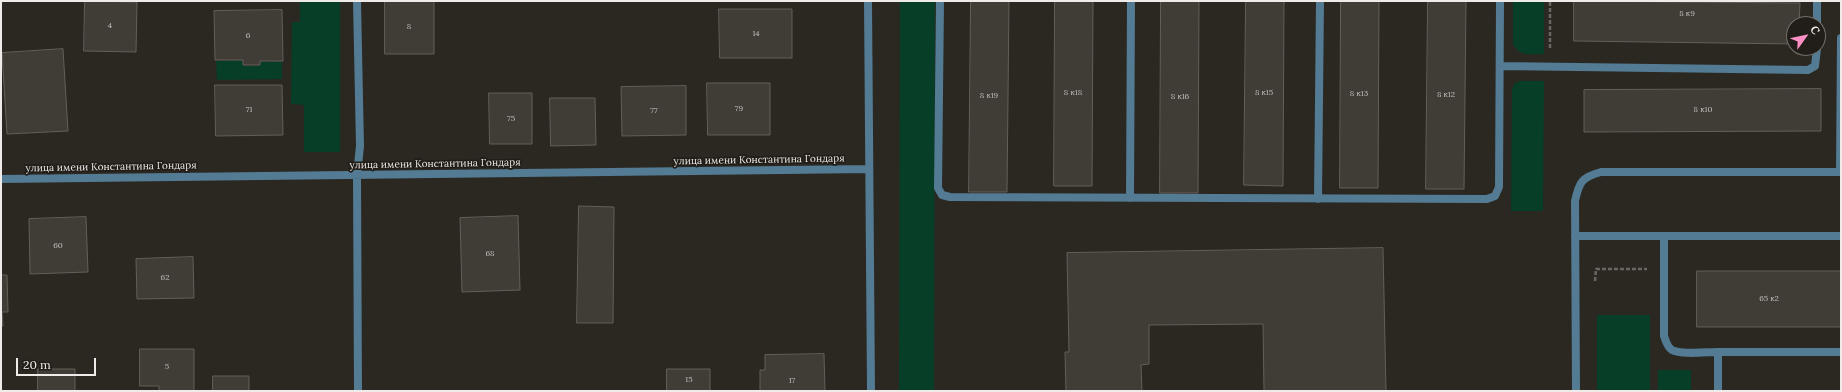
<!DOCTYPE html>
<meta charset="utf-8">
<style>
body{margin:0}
#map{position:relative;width:1842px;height:392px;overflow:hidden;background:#2b2721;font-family:Lora,serif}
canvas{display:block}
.frame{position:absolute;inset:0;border:2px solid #eeebe8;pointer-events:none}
.north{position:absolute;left:1786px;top:16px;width:40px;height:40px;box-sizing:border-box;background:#211d18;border:1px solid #736f6b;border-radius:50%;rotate:57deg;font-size:11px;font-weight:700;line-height:16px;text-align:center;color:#eeebe8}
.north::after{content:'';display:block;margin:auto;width:14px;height:18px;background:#fc8fc3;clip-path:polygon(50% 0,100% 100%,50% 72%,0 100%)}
.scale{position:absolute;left:16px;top:358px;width:80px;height:18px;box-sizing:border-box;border:2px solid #eeebe8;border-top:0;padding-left:5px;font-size:12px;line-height:14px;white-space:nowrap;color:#eeebe8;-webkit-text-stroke:3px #211d18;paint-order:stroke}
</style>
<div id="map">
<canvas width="1842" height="392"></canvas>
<div class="frame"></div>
<div class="north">С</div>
<div class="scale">20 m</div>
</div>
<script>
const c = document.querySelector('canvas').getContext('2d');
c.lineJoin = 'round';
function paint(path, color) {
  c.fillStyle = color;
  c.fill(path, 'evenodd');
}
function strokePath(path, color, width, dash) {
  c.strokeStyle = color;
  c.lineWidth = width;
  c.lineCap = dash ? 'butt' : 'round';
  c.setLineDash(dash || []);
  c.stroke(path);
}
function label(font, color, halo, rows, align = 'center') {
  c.font = font + ' Lora,serif';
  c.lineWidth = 3.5;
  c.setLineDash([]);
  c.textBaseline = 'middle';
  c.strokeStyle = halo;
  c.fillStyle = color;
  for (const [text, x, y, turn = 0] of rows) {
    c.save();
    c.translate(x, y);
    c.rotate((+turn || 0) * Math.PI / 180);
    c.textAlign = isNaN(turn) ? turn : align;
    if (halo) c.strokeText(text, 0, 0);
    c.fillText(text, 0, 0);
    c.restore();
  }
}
const green = new Path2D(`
 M300,1H340V152H304V105L291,104L292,22H300Z
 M900,1H935L934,391H899Z
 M1513,1H1544V54C1532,54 1519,57 1513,44Z
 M243,60V66H260V62L282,61V79L217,80L216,61Z
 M1520,81H1544L1543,211H1511L1512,89L1515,83Z
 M1597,315H1650V391H1597Z
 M1658,370H1691V391H1658Z`);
const building = new Path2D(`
 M85,1L137,2L136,52L84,51Z
 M385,1H434V54H385Z
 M971,1H1009L1007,192H969Z
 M1055,1H1093L1092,186H1054Z
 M1161,1H1199L1198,193H1160Z
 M1246,1H1284L1283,186L1244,185Z
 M1341,1H1379L1378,188H1340Z
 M1428,1H1466L1464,189H1426Z
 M1574,1L1800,3L1799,24H1794V44L1574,41Z
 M719,9H792V58H720Z
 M282,10L283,61H260V65H243V60H215L214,11Z
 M63,49L68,131L7,134L2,53Z
 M707,83H770V135H708Z
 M215,85H282L283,135L216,136Z
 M686,86V135L622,136L621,87Z
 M1821,89V131L1584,132V90Z
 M489,93H532V144H490Z
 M550,98H595L596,145L551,146Z
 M579,206L614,207L613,323H577Z
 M518,216L520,290L462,292L460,218Z
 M86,217L88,272L30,274L29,219Z
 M1383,248L1386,391H1264L1263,324L1149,325V364L1141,365L1142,391H1066L1065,352H1069L1067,253Z
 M193,257L194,298L137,299L136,259Z
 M1,261V275H7L8,312H2L3,326H1Z
 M1697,271H1841V327H1697Z
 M140,349H194V391H159V386H140Z
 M824,354L825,391H760V370H765V355Z
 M38,369H75V391H38Z
 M667,369H710V391H667Z
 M213,376H249V391H213Z`);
const path = new Path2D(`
 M1550,48V1
 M1595,281L1596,269H1647`);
const lane = new Path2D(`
 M940,1L938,188L942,195L950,197L1487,199L1495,196L1499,187L1500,1
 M1817,24V1
 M1500,66L1808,70L1815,66L1817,48
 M1840,172L1841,38
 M1130,198L1131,1
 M1318,199L1320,1
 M1575,236H1841
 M1664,236V336C1666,341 1667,347 1672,350C1681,355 1707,352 1718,352V391
 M1718,352H1841
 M1576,391L1575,201C1579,182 1582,177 1601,172H1841`);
const street = new Path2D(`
 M357,1L360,146L357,175L358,391
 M868,1L871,391
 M1,179L869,169`);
const numberNames = [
 ["8 к9",1687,14],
 ["4",110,26],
 ["8",409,27],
 ["14",756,34],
 ["6",248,36],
 ["8 к18",1073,93],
 ["8 к15",1264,93],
 ["8 к13",1359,94],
 ["8 к12",1446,95],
 ["8 к19",989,96],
 ["8 к16",1180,97],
 ["79",739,109],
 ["71",249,110],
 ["8 к10",1703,110],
 ["77",654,111],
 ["75",511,119],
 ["60",58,246],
 ["68",490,254],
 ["62",165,278],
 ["65 к2",1769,299],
 ["5",167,367],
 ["15",689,380],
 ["17",792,381]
];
const streetNames = [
 ["улица имени Константина Гондаря",759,160,-1],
 ["улица имени Константина Гондаря",435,164,-1],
 ["улица имени Константина Гондаря",111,167,-1]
];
paint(green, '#073e27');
paint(building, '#403c36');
strokePath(building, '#645f59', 1);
strokePath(path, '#6a6762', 2.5, [4, 2]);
strokePath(lane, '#537b93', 8);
strokePath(street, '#537b93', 8);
label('8px', '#c2bfbc', null, numberNames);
label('10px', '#eeebe8', '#211d18', streetNames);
</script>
